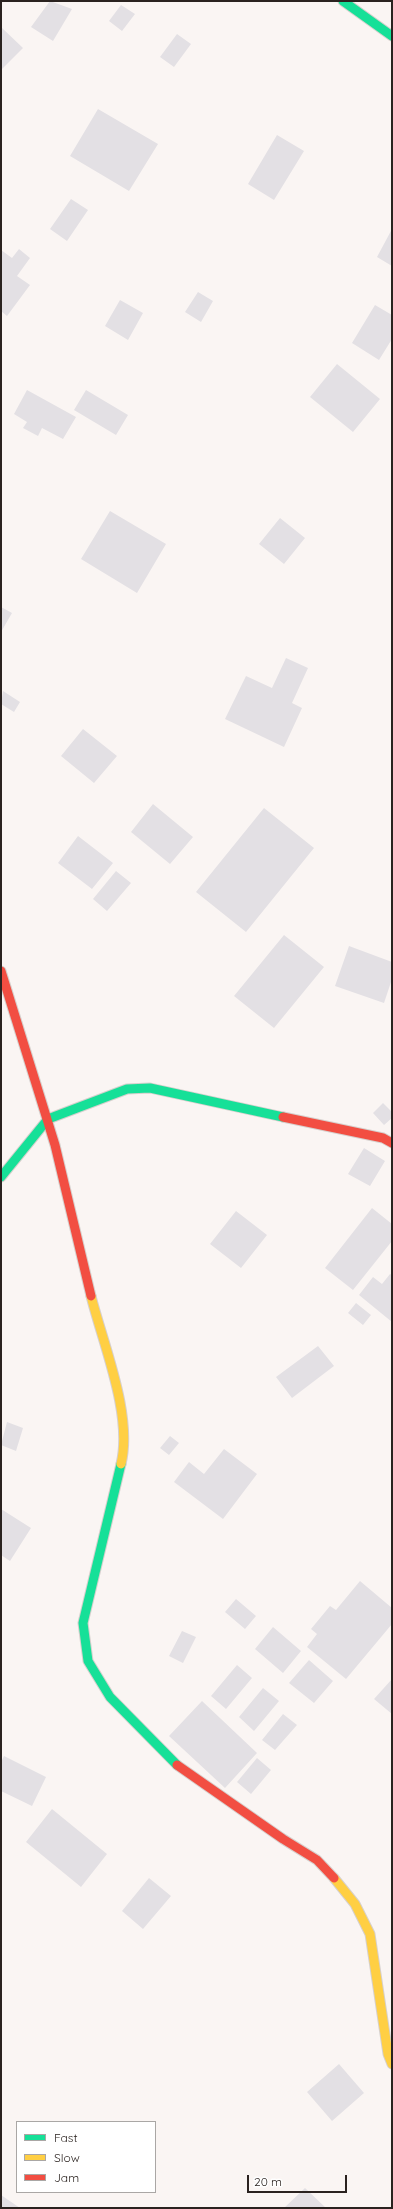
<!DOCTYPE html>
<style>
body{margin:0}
#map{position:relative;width:393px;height:2209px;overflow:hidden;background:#faf5f3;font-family:Quicksand,sans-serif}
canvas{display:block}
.frame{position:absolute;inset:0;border:2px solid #2a221f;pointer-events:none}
.legend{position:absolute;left:16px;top:2121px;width:140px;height:72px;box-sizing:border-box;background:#fff;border:1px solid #aaa7a5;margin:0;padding:5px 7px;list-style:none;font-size:12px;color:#2a221f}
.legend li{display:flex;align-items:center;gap:8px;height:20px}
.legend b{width:20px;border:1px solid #aaa7a5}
.scale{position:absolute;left:247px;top:2175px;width:100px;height:18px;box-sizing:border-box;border:2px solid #2a221f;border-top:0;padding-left:5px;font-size:12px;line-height:14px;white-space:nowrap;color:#2a221f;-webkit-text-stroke:3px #fff;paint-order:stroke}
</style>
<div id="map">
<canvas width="393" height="2209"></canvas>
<div class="frame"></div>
<ul class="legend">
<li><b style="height:5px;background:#16e098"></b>Fast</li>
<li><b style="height:5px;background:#ffcf43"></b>Slow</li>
<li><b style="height:5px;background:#f24e42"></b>Jam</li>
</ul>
<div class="scale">20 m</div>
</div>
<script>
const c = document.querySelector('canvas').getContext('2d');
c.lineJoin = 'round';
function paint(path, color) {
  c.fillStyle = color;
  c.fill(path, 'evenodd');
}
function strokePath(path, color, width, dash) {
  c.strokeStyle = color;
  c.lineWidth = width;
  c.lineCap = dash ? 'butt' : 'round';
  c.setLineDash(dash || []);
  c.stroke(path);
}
const building = new Path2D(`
 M50,1L72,9L53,41L31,27Z
 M121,5L135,14L122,31L109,21Z
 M1,27L23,48L1,70Z
 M177,34L191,44L174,67L160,57Z
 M98,109L158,144L129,191L70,156Z
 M277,135L304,151L274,200L248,184Z
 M71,199L88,210L67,241L50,229Z
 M392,229V266L377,257Z
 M19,249L30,258L17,276L30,285L7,316L1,311V250L12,258Z
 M198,292L213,301L201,322L185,312Z
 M120,300L143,313L128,340L105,326Z
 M375,305L392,315V339L379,360L352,343Z
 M337,364L380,399L353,432L310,397Z
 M27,390L76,417L63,439L42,428L38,436L23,428L27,422L14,414Z
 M86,390L128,415L116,435L74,410Z
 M110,511L166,544L137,593L81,559Z
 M280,518L305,538L284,564L259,544Z
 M1,607L12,613L1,632Z
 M286,658L308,668L292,703L302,708L284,747L225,719L246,676L272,688Z
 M3,691L20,702L14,712L1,704Z
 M83,729L117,756L94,783L61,756Z
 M153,804L193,837L170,864L131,832Z
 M264,808L314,848L246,932L196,892Z
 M78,836L113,863L92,889L58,863Z
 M116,871L131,883L107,911L93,899Z
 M284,935L324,967L274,1028L234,996Z
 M349,946L392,962V979L384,1003L335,986Z
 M383,1103L392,1112V1118L384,1125L373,1113Z
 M364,1148L385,1161L370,1186L348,1174Z
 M372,1208L392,1224V1241L353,1290L325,1268Z
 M236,1211L267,1235L241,1268L210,1244Z
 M390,1274L392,1275V1322L359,1295L373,1277L382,1284Z
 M356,1303L371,1315L363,1325L348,1313Z
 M318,1346L334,1366L292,1398L276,1377Z
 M7,1422L23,1428L16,1451L1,1445Z
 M170,1436L179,1443L169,1455L160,1448Z
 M224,1449L257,1474L223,1519L174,1482L189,1462L204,1474Z
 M1,1509L31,1528L10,1561L1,1555Z
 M360,1581L392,1608V1624L346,1679L307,1647L317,1634L311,1629L330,1606L336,1610Z
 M236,1599L256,1616L245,1629L225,1612Z
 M273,1627L301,1651L283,1673L255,1649Z
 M182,1631L196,1637L183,1663L169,1656Z
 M309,1660L333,1681L314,1703L289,1683Z
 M237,1665L252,1678L226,1709L211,1696Z
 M392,1679V1714L374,1699Z
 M263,1688L279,1701L254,1731L239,1717Z
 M202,1701L257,1753L225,1788L169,1736Z
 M283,1714L297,1725L275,1750L262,1740Z
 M4,1756L46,1777L32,1806L1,1791V1762Z
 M257,1758L271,1770L251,1794L237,1782Z
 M52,1809L107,1854L81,1887L26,1842Z
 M149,1878L171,1896L143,1929L122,1911Z
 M339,2064L364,2093L332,2121L307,2092Z
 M305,2188L326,2208H284Z
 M1,2195L20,2208H1Z`);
const fast = new Path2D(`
 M343,1L392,36
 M1,1177L48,1119L127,1089L150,1088L283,1117
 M121,1464L83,1623L88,1661L110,1697L177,1765`);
const slow = new Path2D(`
 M91,1296C103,1344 133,1415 121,1464
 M334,1878L355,1904L370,1934L388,2054L392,2064`);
const jam = new Path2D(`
 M1,971L55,1145L91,1296
 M283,1117L383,1138L392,1143
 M177,1765L283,1839L317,1860L334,1878`);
paint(building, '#e3e0e4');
strokePath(fast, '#d6d0cd', 11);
strokePath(slow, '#d6d0cd', 11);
strokePath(jam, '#d6d0cd', 11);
strokePath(fast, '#16e098', 9);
strokePath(slow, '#ffcf43', 9);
strokePath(jam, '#f24e42', 9);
</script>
